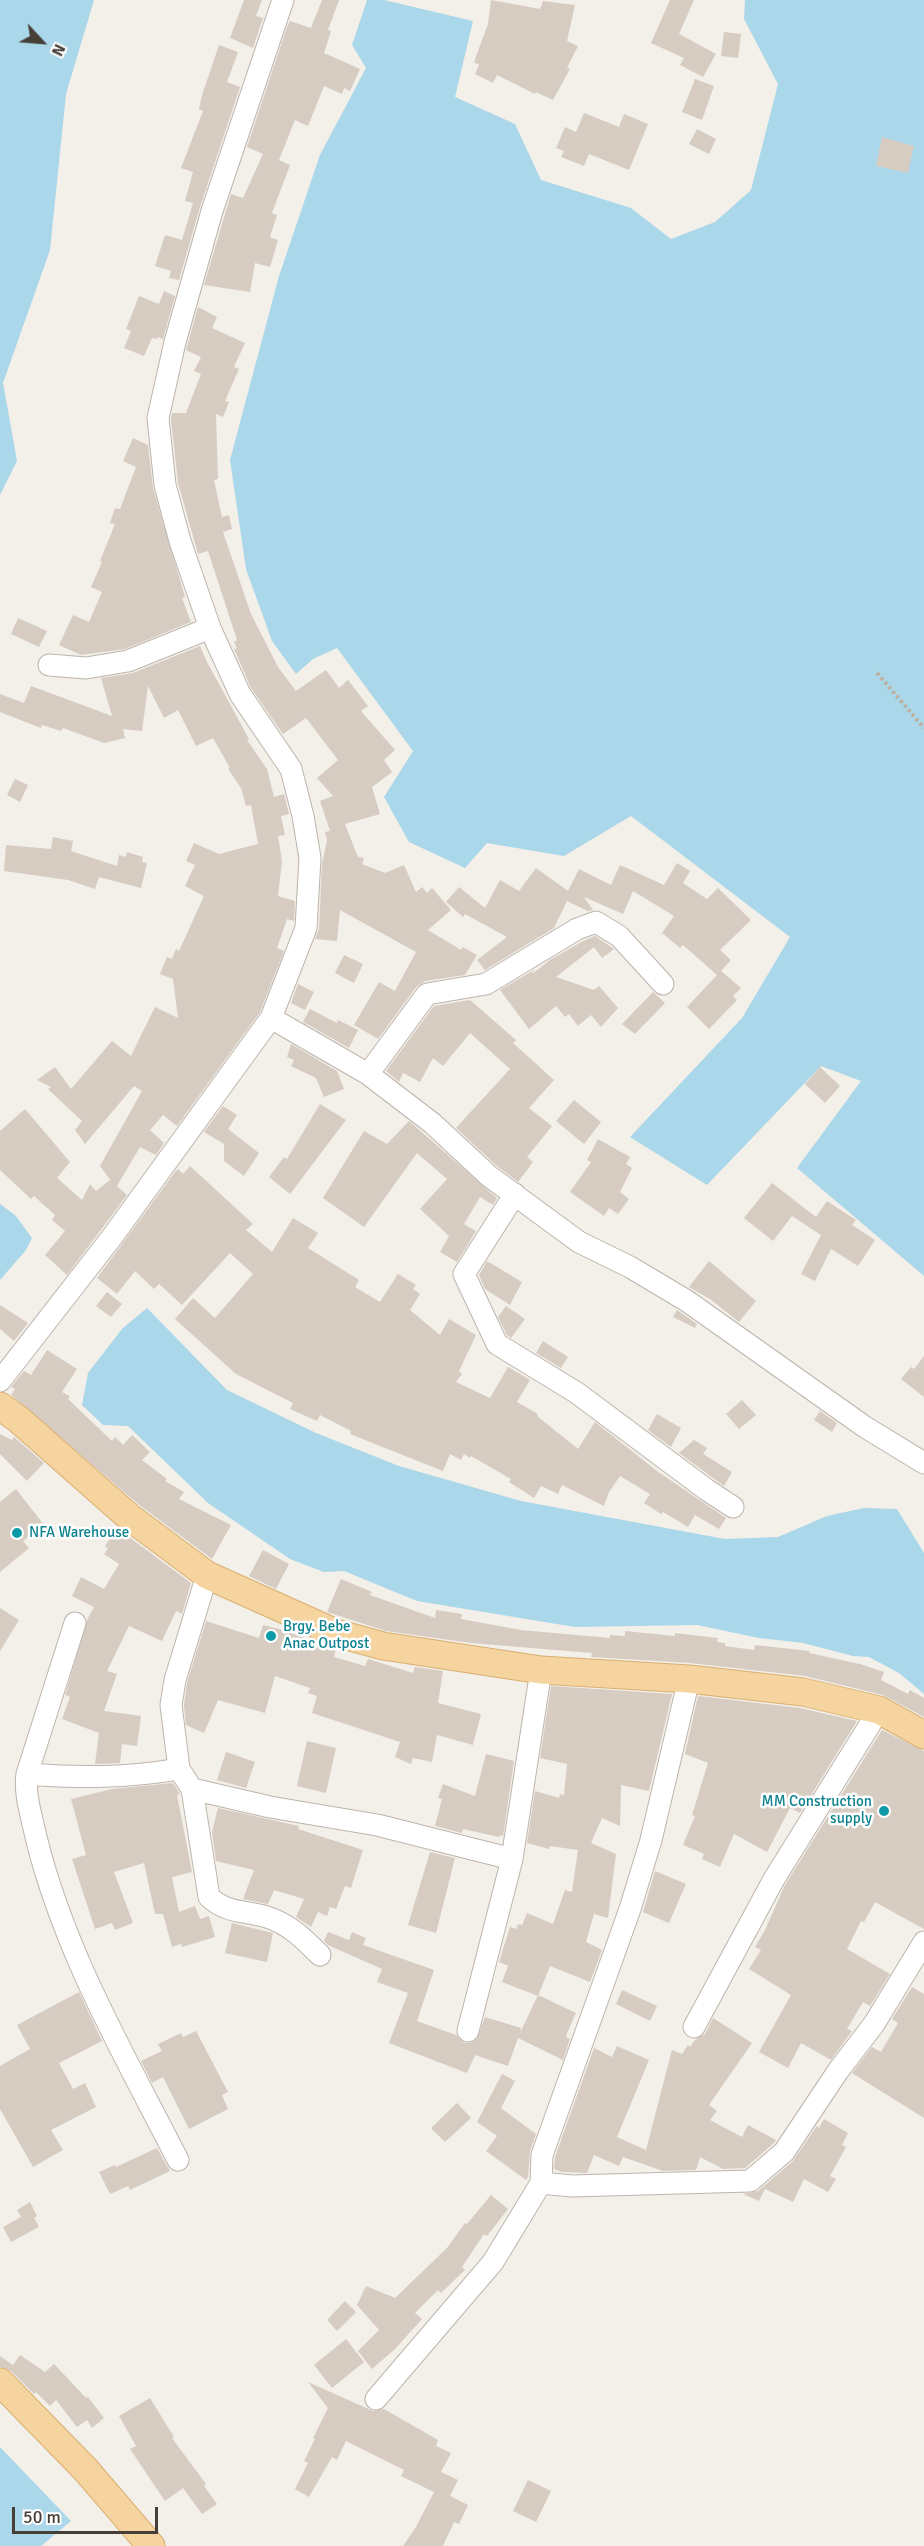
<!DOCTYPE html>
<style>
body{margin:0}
#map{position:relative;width:924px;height:2546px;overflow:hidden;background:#f3efe9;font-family:Signika,sans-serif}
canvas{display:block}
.north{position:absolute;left:12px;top:12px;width:60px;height:60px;-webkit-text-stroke:4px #fff;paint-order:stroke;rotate:116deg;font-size:16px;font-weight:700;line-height:24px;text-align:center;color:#463f38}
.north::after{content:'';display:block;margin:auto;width:21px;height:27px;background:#463f38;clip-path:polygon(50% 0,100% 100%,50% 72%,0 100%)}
.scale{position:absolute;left:12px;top:2507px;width:146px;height:27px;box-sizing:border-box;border:3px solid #463f38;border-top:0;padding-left:8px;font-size:18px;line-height:21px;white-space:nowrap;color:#463f38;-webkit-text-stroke:4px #fff;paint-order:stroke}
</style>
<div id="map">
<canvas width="924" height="2546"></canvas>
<div class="north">N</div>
<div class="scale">50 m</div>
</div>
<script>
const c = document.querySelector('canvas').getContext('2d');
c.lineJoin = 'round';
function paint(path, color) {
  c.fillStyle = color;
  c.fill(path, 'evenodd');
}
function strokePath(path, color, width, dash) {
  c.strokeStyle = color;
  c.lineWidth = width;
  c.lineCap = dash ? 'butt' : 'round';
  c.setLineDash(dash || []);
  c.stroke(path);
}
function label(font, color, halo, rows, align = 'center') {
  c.font = font + ' Signika,sans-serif';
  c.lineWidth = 5;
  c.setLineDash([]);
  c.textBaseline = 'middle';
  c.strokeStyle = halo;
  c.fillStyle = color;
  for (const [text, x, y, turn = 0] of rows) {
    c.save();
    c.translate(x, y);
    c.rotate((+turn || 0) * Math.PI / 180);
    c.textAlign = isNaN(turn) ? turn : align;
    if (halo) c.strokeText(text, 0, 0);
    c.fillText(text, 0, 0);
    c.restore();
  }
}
const water = new Path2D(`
 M0,0H94L66,94L50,250L3,383L17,461L0,495Z
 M367,0H384L473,21L455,97L515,124L541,180L631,208L671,239L715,222L751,190L778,84L744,19L745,0H924V1276L797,1168L861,1081L821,1066L707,1185L630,1137L742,1018L790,937L631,816L564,856L487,843L465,868L409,842L384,797L413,751L337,648L313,659L296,674L272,641L246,569L230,460L279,276L320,155L366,68L352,45Z
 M0,1204L16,1216L32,1238L26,1250L0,1280Z
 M147,1308L227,1390L316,1433L399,1466L521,1501L725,1539L778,1537L827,1516L864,1508L897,1509L924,1553V1694L899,1673L869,1657L853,1656L803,1643L759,1638L697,1625L575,1627L417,1601L344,1571L324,1572L290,1559L208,1503L128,1426L103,1425L82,1405L88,1373L122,1329Z
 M0,2447L71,2521L41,2546H0Z`);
const building = new Path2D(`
 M244,0H262L256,16L263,18L253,48L230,38Z
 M322,0H339L328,30L331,31L324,53L360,69L350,91L344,88L342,94L324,86L308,126L295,120L279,160L290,165L272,213L277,215L270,237L278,240L270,267L255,263L250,292L204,285L231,194L243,198L263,154L247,147L287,27L290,21L311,28Z
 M491,0L540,9L543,1L575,5L567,41L578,46L567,68L570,69L553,100L536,92L535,94L497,75L493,83L475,74L479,65L474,62L488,24Z
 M670,0H694L679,34L716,54L703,77L680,65L684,58L651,43Z
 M724,32L741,34L738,58L721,56Z
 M219,45L238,52L227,82L240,87L200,207L179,280L169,278L171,271L155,266L165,235L182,240L193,203L185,201L193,172L181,168L203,111L199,109L202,95Z
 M695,79L714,86L702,120L682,112Z
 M584,113L619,127L624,114L648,124L629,170L589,154L584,166L561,157L564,151L556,148L565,127L576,132Z
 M697,129L716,139L709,154L689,144Z
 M882,137L914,146L908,173L876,166Z
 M164,291L175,296L163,339L158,337L157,339L152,338L144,356L124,348L131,331L126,329L139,296L159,304Z
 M198,307L217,317L212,328L245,343L234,367L239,369L225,401L229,402L223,417L216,414L218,479L214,480L222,517L229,515L232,529L223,532L251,614L278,667L296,691L326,670L339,688L348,680L368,706L361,711L395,750L384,760L392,772L372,787L380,814L345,824L358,857L364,858L362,864L385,873L404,865L416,892L422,887L427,893L432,888L451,910L428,930L461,950L463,947L477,955L465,975L425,981L417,986L378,1039L354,1025L379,982L395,991L416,952L340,910L337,941L315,939L319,929L322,864L327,840L325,832L330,831L320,801L333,796L317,778L338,760L306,718L283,734L251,688L234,649L237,648L234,642L237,640L208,551L198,554L178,483L171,419L172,413H186L201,374L194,371L201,357L186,350Z
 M133,438L148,445L153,488L185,597L182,598L191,622L125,649L81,655L59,645L73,615L89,622L102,592L91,587L102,562L100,561L115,524L110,523L115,508L120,509L136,467L123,461Z
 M18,618L47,631L39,647L11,634Z
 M200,646L207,662L249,739L247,740L267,769L274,797L284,794L289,814L281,816L285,835L278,836L282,861L278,896L295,901L294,921L287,919L277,948L284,951L260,1012L177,1126L163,1115L150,1130L164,1143L156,1155L140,1147L117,1186L127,1195L67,1275L45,1255L65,1231L52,1220L55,1215L34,1196L31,1199L0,1170V1131L25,1109L70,1162L57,1178L82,1200L90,1184L96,1191L110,1180L112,1182L100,1166L142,1091L134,1086L85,1144L75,1130L82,1121L48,1089L51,1087L37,1080L55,1067L71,1089L112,1041L131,1056L155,1007L178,1018L173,979L160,974L167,957L172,959L176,949L179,951L204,896L185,886L195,865L186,861L194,843L219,854L258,844L251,805L246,806L241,788L228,769L230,768L213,738L196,746L178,710L164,718L148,686L142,731L123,729L125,738L104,743L63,728L61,731L42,725L41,728L0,712V694L24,703L31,686L112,716L101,678L133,673Z
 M15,779L28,785L20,802L7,795Z
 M53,837L73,841L71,851L117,866L119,855L126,857L127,852L143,857L142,862L147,863L141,888L99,877L95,889L68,880L4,871L6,845L51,849Z
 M677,863L690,871L683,883L707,899L718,888L751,920L720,950L731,960L721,971L741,988L733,996L737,1000L709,1029L687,1007L717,975L683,945L680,948L662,933L674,916L633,891L623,914L584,897L593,910L588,911L567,901L554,928L485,970L477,960L507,937L465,914L463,917L446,902L459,887L485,908L500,880L519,891L536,868L568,891L579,869L611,885L620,865L664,885Z
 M595,936L614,949L602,958L594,947L556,977L594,990L599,986L618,1008L601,1027L591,1015L578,1026L569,1014L565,1017L556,1006L529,1029L500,990L534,970L532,974L550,960L583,941Z
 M344,955L363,964L354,983L335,973Z
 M298,984L314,992L305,1010L291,1003Z
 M653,992L665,1003L635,1034L622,1024Z
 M470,1000L516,1040L513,1043L554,1080L529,1108L552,1126L527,1157L533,1162L518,1182L497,1166L456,1128L510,1069L470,1033L443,1066L433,1058L420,1082L403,1073L399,1082L386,1071L434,1006Z
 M310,1009L337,1023L338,1020L358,1030L349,1048L303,1022Z
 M291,1044L337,1071L344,1089L324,1097L316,1078L291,1066L294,1060L287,1057Z
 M820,1067L840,1086L825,1103L805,1084Z
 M574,1100L601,1122L584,1144L556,1121Z
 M320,1104L346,1120L290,1194L269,1177L284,1157L287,1159Z
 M223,1106L237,1115L228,1129L259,1153L244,1176L224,1161V1144L204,1132Z
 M409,1121L497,1198L493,1205L480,1197L464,1224L476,1231L457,1262L440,1252L449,1236L420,1209L447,1179L417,1153L364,1227L323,1198L364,1131L387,1144Z
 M598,1139L630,1157L626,1164L632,1168L620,1192L629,1199L618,1214L609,1208L604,1216L570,1192L591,1162L587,1160Z
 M190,1166L253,1224L246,1230L272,1252L293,1218L318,1233L308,1248L359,1280L355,1287L380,1302L398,1274L416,1285L413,1289L420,1294L410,1310L440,1335L449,1319L476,1335L459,1371L462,1374L456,1382L490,1398L508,1367L530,1380L517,1402L538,1414L537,1416L578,1449L595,1422L657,1471L726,1518L719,1529L695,1515L688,1527L663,1512L661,1514L644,1503L650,1494L620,1476L609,1492L604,1506L562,1485L558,1494L541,1486L534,1498L509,1482L511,1479L471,1456L470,1458L464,1454L461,1460L450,1454L443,1471L350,1434L351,1431L320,1415L317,1421L290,1409L293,1403L236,1374L175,1319L193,1298L215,1318L253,1274L230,1253L182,1305L159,1284L154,1289L135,1271L117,1294L97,1278L175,1172L178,1169L183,1174Z
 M772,1183L816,1217L827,1201L856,1220L852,1225L875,1240L858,1266L831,1249L815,1281L801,1274L821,1235L792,1216L773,1241L744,1218Z
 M487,1261L522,1282L510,1305L485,1289L479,1275Z
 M709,1261L756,1301L739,1322L710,1299L689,1287Z
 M107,1292L122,1304L111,1317L96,1306Z
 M0,1305L28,1323L14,1341L0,1329Z
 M506,1306L525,1319L511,1338L507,1335L498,1317Z
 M677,1310L697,1324L695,1328L673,1317Z
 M543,1341L568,1357L561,1368L536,1353Z
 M47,1350L77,1369L62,1392L70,1396L68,1399L112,1441L115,1437L123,1445L132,1435L150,1452L142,1460L167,1479L165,1481L184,1492L179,1499L231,1525L212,1559L138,1504L11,1395L15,1389L11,1387L24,1371L31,1375Z
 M924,1356V1397L901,1379L911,1367L914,1369Z
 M742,1400L756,1415L739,1429L726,1414Z
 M820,1411L837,1423L832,1432L814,1420Z
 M657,1414L681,1428L671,1447L648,1430Z
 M0,1434L12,1440L14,1437L44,1463L27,1481L0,1454Z
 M694,1440L707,1448L703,1454L732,1472L724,1486L679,1453Z
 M16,1489L44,1525L23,1541L29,1548L0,1572V1502Z
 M117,1528L191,1583L182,1614L176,1611L162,1641L129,1626L107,1671L117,1674L104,1711L141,1716L137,1746L122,1744L120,1763L95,1764L99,1733L62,1719L70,1697L65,1695L87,1620L94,1607L72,1596L81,1577L104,1589L119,1564L104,1554L108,1549L105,1546Z
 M263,1550L289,1564L276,1589L249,1576Z
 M341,1579L372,1592L370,1595L435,1618L436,1610L462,1614L461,1619L521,1630L610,1638V1635L625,1636V1631L675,1636V1633L718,1638L717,1642L725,1643V1646L754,1650L755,1645L810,1651L809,1653L860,1664L884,1672L881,1680L908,1694L910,1690L924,1698V1717L883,1695L805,1676L690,1663L591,1657L592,1653L471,1643L386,1631L327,1612Z
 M0,1608L19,1620L0,1651Z
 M206,1621L259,1638L263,1625L283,1630L336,1649L334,1657L365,1666L368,1659L413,1673L415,1667L443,1671L438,1703L481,1714L473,1745L437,1735L432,1762L413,1758L411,1764L395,1757L400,1742L312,1713L317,1696L308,1693L310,1688L275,1676L265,1713L218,1700L204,1733L186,1725L184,1705L187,1683Z
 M551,1686L672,1694L649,1791L621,1785L620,1826L602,1818L591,1843L616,1854L608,1918L594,1914L586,1942L602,1950L590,1982L550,1966L538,1996L502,1982L508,1966L499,1962L510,1927L516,1929L518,1924L522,1925L527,1913L553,1924L565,1890L572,1892L578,1850L550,1846L549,1849L527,1843L535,1791L559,1798L560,1794L564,1795L567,1764L540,1758Z
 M698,1696L800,1708L857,1721L800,1813L790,1808L767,1852L734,1834L720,1867L702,1859L704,1854L683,1845L695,1816L692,1815L708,1763L685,1754Z
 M882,1730L924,1751V1929L875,1902L864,1922L861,1921L847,1949L890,1974L870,2006L863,2002L847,2029L852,2031L831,2060L801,2043L788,2068L759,2052L791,1995L749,1969L761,1950L755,1947L765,1930L785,1885Z
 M307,1741L336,1748L326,1793L297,1786Z
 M226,1752L255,1762L246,1788L217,1780Z
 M486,1754L514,1761L503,1836L500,1835L499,1837L463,1829L462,1833L435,1826L442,1799L438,1798L443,1784L475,1796Z
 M173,1783L180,1794L177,1795L192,1872L172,1877L179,1912L195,1906L200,1919L209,1916L215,1937L182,1947L181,1944L172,1947L163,1914H155L144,1863L114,1872L133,1923L115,1930L112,1923L95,1929L72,1859L86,1855L71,1799L112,1789Z
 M218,1808L299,1826L298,1829L363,1850L351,1888L345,1886L336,1909L330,1907L327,1916L318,1912L311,1927L296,1917L304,1899L274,1890L268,1904L243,1899L254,1870L216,1861L212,1832Z
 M430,1852L455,1858L436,1933L408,1925Z
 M655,1871L686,1884L669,1923L643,1912Z
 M232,1923L273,1933L267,1962L225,1953Z
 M328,1932L349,1940L352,1932L366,1938L363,1945L434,1970L417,2021L456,2035L464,2043H471L477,2039L485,2017L521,2028L520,2033L538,1995L576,2013L568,2031L566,2037L570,2039L563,2060L518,2038L508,2066L475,2055L467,2073L389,2043L408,1993L377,1982L382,1969L328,1945L324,1941Z
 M912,1987L924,1994V2118L852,2073L872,2047L881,2052L898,2023L892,2019Z
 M622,1990L657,2006L650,2021L616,2004Z
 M79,1992L102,2041L59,2063L73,2089L85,2083L96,2107L51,2130L63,2150L33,2167L0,2109V2066L30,2049L17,2025Z
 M713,2018L752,2043L709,2105L717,2111L710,2120L742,2137L748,2125L776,2140L774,2143L745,2168L723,2169L700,2157L696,2170L663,2171L623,2157L619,2166L594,2155L587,2173L562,2172L554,2169L555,2157L594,2048L612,2057L617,2046L649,2060L617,2137L646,2150L672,2050L682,2054L688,2045L690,2047L695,2040L705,2034Z
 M196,2031L228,2092L222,2095L228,2109L189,2129L163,2077L152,2083L141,2061L162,2051L158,2044L181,2033L183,2037Z
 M502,2074L515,2081L501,2108L536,2134L530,2151L528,2177L526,2180L486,2151L497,2136L477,2122Z
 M457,2103L471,2118L445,2142L431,2128Z
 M824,2119L848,2133L842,2145L846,2147L830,2176L836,2179L828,2192L804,2179L793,2202L765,2189L759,2201L743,2194L758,2191L792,2162L817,2126L819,2128Z
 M157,2148L170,2171L130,2190L128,2186L110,2194L99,2172L115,2165L116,2167Z
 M491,2195L508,2209L487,2236L484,2234L462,2267L465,2270L441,2293L438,2290L415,2313L422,2319L395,2349L372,2369L358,2351L379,2330L357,2305L366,2286L395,2298L447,2248L465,2223L467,2224Z
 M30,2202L37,2216L34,2218L39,2227L11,2242L3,2227L21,2217L17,2210Z
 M345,2301L356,2312L337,2331L327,2320Z
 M346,2339L364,2362L332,2388L314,2365Z
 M20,2355L45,2372L54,2364L86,2398L88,2397L104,2418L92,2428L87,2420L77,2427L56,2400L50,2406L36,2392L34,2394L11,2371L0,2367V2356L13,2365Z
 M308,2382L373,2411L384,2409L438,2440L436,2446L451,2453L441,2472L458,2480L450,2496L468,2505L459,2524L454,2522L443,2546H403L416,2527L434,2492L401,2476L404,2470L346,2441L337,2460L332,2457L309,2497L295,2489L308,2463L304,2461L315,2439L313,2438L328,2408Z
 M150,2398L174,2437L172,2438L206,2484L204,2486L217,2504L202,2514L183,2488L165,2501L130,2449L136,2446L119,2416Z
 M528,2480L551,2491L536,2522L513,2511Z`);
const path = new Path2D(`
 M877,673L924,728`);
const minor = new Path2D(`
 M49,665L86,668L128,661L210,628
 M271,1018L368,1074L432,1123L489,1176L579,1242L630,1267L687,1301L865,1427L924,1463
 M368,1074L427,994L486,984L577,929L596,922L619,936L663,984
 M515,1194L464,1274L497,1344L577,1393L707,1490L733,1507
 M0,1381L112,1237L271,1018L306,928L310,858L303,816L291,769L240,694L210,628L180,541L165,485L158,418L175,342L212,211L283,0
 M207,1575L175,1680L171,1705L179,1769L192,1789L209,1897C228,1914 244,1910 267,1917C289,1924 304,1939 320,1955
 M75,1623L27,1774C24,1795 32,1817 36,1837C64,1952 125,2056 178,2160
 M27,1774C80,1778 126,1778 179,1769
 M192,1789L270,1807L377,1825L512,1859
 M694,2027L774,1879L879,1710
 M468,2031L512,1859L541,1670
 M541,2183L572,2186L750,2181L784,2152L838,2071L874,2024L924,1942
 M376,2399L493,2262L541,2183L542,2155L630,1909L651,1840L689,1679`);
const major = new Path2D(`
 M0,1406L18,1419L128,1516L207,1575L336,1633L383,1646L541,1670L689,1679L803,1692L879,1710L924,1735
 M0,2382L86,2470L151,2546`);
const markers = [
 [17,1533,6,"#0f9aa8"],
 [271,1636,6,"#0f9aa8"],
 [884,1811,6,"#0f9aa8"]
];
const cultureNames = [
 ["NFA Warehouse",29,1533],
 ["Brgy. Bebe",283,1627],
 ["Anac Outpost",283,1644],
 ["MM Construction",872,1802,"right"],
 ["supply",872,1819,"right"]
];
paint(water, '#aad7ea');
paint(building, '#d6ccc2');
strokePath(minor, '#bdb5ac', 23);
strokePath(major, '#d9af70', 29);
strokePath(path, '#beb09e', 4, [3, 3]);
strokePath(minor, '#fff', 21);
strokePath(major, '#f6d49f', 27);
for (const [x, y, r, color] of markers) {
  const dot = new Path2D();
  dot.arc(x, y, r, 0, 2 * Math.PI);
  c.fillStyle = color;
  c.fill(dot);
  strokePath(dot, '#fff', 2);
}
label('15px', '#0d838f', '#fff', cultureNames, 'left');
</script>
